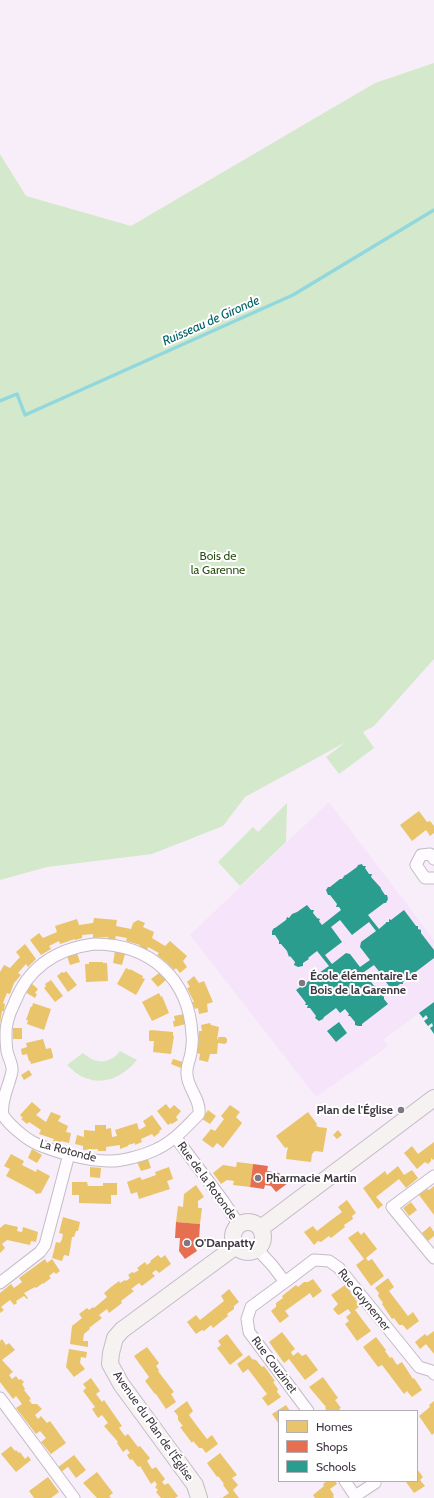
<!DOCTYPE html>
<meta charset="utf-8">
<style>
body{margin:0}
#map{position:relative;width:434px;height:1498px;overflow:hidden;background:#f7eef9;font-family:Cabin,sans-serif}
canvas{display:block}
.legend{position:absolute;left:278px;top:1410px;width:140px;height:72px;box-sizing:border-box;background:#fff;border:1px solid #b2afb3;margin:0;padding:5px 7px;list-style:none;font-size:12px;color:#3f3741}
.legend li{display:flex;align-items:center;gap:8px;height:20px}
.legend b{width:20px;border:1px solid #b2afb3}
</style>
<div id="map">
<canvas width="434" height="1498"></canvas>
<ul class="legend">
<li><b style="height:11px;background:#e9c46a"></b>Homes</li>
<li><b style="height:11px;background:#e76f51"></b>Shops</li>
<li><b style="height:11px;background:#2a9d8f"></b>Schools</li>
</ul>
</div>
<script>
const c = document.querySelector('canvas').getContext('2d');
c.lineJoin = 'round';
function paint(path, color) {
  c.fillStyle = color;
  c.fill(path, 'evenodd');
}
function strokePath(path, color, width, dash) {
  c.strokeStyle = color;
  c.lineWidth = width;
  c.lineCap = dash ? 'butt' : 'round';
  c.setLineDash(dash || []);
  c.stroke(path);
}
function label(font, color, halo, rows, align = 'center') {
  c.font = font + ' Cabin,sans-serif';
  c.lineWidth = 4;
  c.setLineDash([]);
  c.textBaseline = 'middle';
  c.strokeStyle = halo;
  c.fillStyle = color;
  for (const [text, x, y, turn = 0] of rows) {
    c.save();
    c.translate(x, y);
    c.rotate((+turn || 0) * Math.PI / 180);
    c.textAlign = isNaN(turn) ? turn : align;
    if (halo) c.strokeText(text, 0, 0);
    c.fillText(text, 0, 0);
    c.restore();
  }
}
const built = new Path2D(`
 M329,802L434,940V1002L383,1040L388,1046L316,1097L190,935Z`);
const green = new Path2D(`
 M434,63V659L374,726L363,732L374,748L339,774L326,757L346,742L245,797L223,826L152,854L47,867L0,880V154L26,196L131,226L375,83Z
 M287,803L286,842L240,886L218,862L253,827L258,832Z
 M120,1051L137,1060C117,1084 90,1089 67,1065L83,1053C95,1064 109,1065 120,1051Z`);
const homes = new Path2D(`
 M419,811L427,822L430,821L434,826V833L430,836L426,830L412,841L400,825Z
 M94,918L117,920L116,926L131,929L133,923L138,920L145,923L143,927L154,932L152,938L165,946L170,941L187,956L183,961L187,967L180,973L176,968L174,970L166,962L157,955L159,953L148,947L147,950L140,947V945L126,941L127,938L116,936L115,939H108V937L93,938V934L82,935V938L75,940V939L60,944L59,941L49,946L51,949L41,955L30,940L39,933L43,938L57,932L55,926L77,919L79,925L93,923Z
 M25,944L36,959L28,967L26,964L18,973L21,975L14,983L10,994L7,993L3,1003L5,1004L4,1011H2L0,1024V972L4,965L10,968L20,957L16,952Z
 M115,951L125,954L122,965L113,963Z
 M77,953L80,962L70,965L67,956Z
 M89,962H103V963H107L108,981L86,982L85,964H89Z
 M126,968L130,970V969L143,976L142,978L145,979L136,995L117,984Z
 M66,971L77,985L68,992L57,976L62,972L64,973Z
 M159,973L166,980L158,987L151,979Z
 M194,976L199,983L204,981L213,1002L207,1004L208,1012L199,1014L198,1008L195,1009L192,1002H194L187,988L190,987L187,982Z
 M51,980L63,996L55,1002L44,988L46,986L45,984Z
 M31,983L38,989L35,993L37,994L35,998L25,992Z
 M159,993L161,997L162,996L169,1013L152,1021L142,1002Z
 M33,1003L51,1009L44,1030L27,1024L28,1020H26L31,1006L32,1007Z
 M184,1014L186,1024L174,1027L173,1021H175L174,1016Z
 M210,1023L211,1025L219,1027L217,1040L219,1037H225L227,1039V1042L225,1044L218,1043L217,1054H210L208,1062L199,1060L200,1054L197,1053L199,1038H198L199,1031H202L201,1025Z
 M13,1028H22V1039H13Z
 M151,1030L173,1032V1036H174L171,1054L153,1052L154,1041H149V1031Z
 M43,1039L46,1049L51,1048L53,1056V1058L31,1064L30,1061H29L27,1054L22,1055L21,1049L27,1047L26,1043Z
 M173,1059L183,1062L181,1068L171,1064Z
 M29,1070L32,1075L24,1080L21,1075Z
 M32,1102L41,1110L36,1115L46,1122L51,1112L61,1116L58,1121L68,1126L66,1132L71,1133L69,1143L61,1141L60,1144L53,1141L54,1139L39,1134L41,1130L29,1122L27,1124L21,1119L23,1118L20,1115Z
 M166,1104L170,1109L174,1105L181,1111L176,1117L178,1120L172,1124L171,1123L168,1125L157,1111Z
 M230,1105L240,1112L236,1117L242,1123L223,1148L217,1143L213,1148L202,1140L211,1129L215,1131L224,1119L221,1116Z
 M208,1110L216,1116L210,1124L202,1119Z
 M308,1112L317,1124L316,1125L318,1127L327,1128L323,1152L315,1151L312,1154L311,1162L286,1159L287,1150L288,1149L287,1147L285,1148L276,1136Z
 M152,1115L162,1129L159,1131L160,1132L154,1137L152,1134L141,1139L142,1142L135,1145V1143L128,1145V1146L120,1149V1145L106,1147V1151H98V1149L83,1150V1146L75,1144L77,1135L84,1137V1130L95,1131V1125H106V1129L111,1128L112,1137L117,1136L115,1130L137,1123L139,1130L146,1126L143,1121Z
 M338,1130L342,1135L337,1139L333,1135Z
 M434,1142V1159L433,1160L431,1158V1161L428,1164L425,1162L417,1169L404,1153L412,1146L418,1154Z
 M32,1149L42,1155L37,1163L28,1158Z
 M11,1154L24,1161L22,1165L36,1172L37,1169L50,1176L41,1193L36,1194L34,1191L6,1176L10,1169L4,1166Z
 M148,1159L151,1168L141,1171L137,1162Z
 M237,1162L253,1164L250,1187L233,1185L234,1181L227,1180L221,1184L213,1173L223,1165L236,1167Z
 M398,1166L404,1175L412,1170L418,1178L406,1188L399,1179L376,1197L383,1205L378,1209L363,1188L385,1171L387,1175Z
 M90,1167L101,1168L100,1178L90,1177Z
 M169,1167L173,1179L167,1181L170,1189L139,1199L137,1192L131,1194L127,1182L140,1177L142,1180L156,1175L155,1172Z
 M72,1182H87L88,1186H103V1183H117V1195H111V1204L79,1203V1195H72Z
 M196,1185L204,1197L198,1201V1208H202L200,1224L176,1222L178,1206L183,1207L184,1194Z
 M434,1186V1215L419,1195L427,1189L429,1190Z
 M347,1200L356,1213L352,1216L353,1219L344,1225L345,1227L331,1238L329,1236L321,1242L318,1241L314,1245L304,1232L313,1226L317,1231L330,1221L342,1212L338,1207Z
 M411,1202L417,1210L409,1216L403,1208Z
 M63,1217L80,1222L78,1231H76L74,1237H72L69,1256L64,1255L62,1261L52,1258L56,1242L60,1243L62,1239L63,1234L59,1233Z
 M5,1224L18,1227L17,1231L22,1232L23,1227L38,1232L36,1242L31,1241L30,1245L7,1240L2,1244L5,1248L0,1253V1228Z
 M430,1226L434,1232V1236L428,1241L422,1233Z
 M358,1231L361,1235L364,1232L377,1249L366,1258L368,1261L372,1259L384,1276L371,1286L356,1265L364,1259L348,1238Z
 M158,1255L161,1258L165,1255L171,1264L159,1273L156,1270L152,1273L155,1276L142,1286L139,1283L131,1289L134,1291L121,1301L122,1303L109,1313L107,1309L99,1315L102,1318L89,1328L90,1329L84,1334L83,1341H88V1347L70,1344L72,1326L82,1318L79,1314L87,1308L89,1310L93,1307L94,1308L107,1297L104,1293L111,1287L119,1281L120,1283L125,1280L126,1281L130,1278L128,1275L132,1272L134,1273L139,1270L137,1268L145,1262L147,1265L151,1262L150,1261Z
 M45,1259L47,1263L52,1259L60,1271L56,1274L54,1272L49,1276L51,1278L43,1284V1283L36,1288L35,1287L24,1293L28,1298L27,1299L24,1296L16,1301L17,1303L14,1305L10,1300L1,1307L4,1310L0,1313V1293L11,1284L14,1288L22,1282L19,1278Z
 M388,1278L394,1287L389,1291L408,1316L413,1312L419,1321L407,1330L403,1325H399L394,1318L392,1319L382,1304L383,1303L378,1296L379,1293L375,1288Z
 M313,1279L322,1291L313,1298L310,1293L285,1311L289,1316L280,1323L271,1311L276,1307V1303L283,1298L282,1296L296,1285L298,1287L304,1282H308Z
 M345,1285L360,1306L355,1310L371,1331L357,1341L345,1324L349,1321L346,1317L351,1313L348,1309L339,1315L337,1314L333,1309L338,1304L331,1295Z
 M229,1289L239,1302L234,1306V1309L227,1314L228,1316L213,1328L211,1325L204,1331L202,1330L196,1334L187,1322L196,1315L200,1320L224,1301L221,1296Z
 M434,1331V1354L426,1344L420,1349L415,1342L425,1334L427,1336Z
 M282,1332L295,1349L291,1352L293,1356L298,1352L302,1356L306,1354L318,1370L305,1380L289,1359L284,1363L269,1342Z
 M227,1334L243,1355L230,1365L217,1348L221,1345L218,1341Z
 M376,1337L386,1350L385,1351L390,1358L392,1357L397,1365L402,1362L413,1379L414,1378L422,1390L412,1397L407,1391L404,1394L382,1365L378,1367L363,1347Z
 M2,1339L6,1345L9,1343L15,1350L2,1360L13,1372L9,1375L12,1379L16,1376L19,1380L21,1379L24,1382L22,1384L25,1389L24,1390L31,1399L29,1400L32,1404H37L42,1409L35,1415L38,1419L41,1416L47,1423L50,1421L66,1443L51,1454L41,1442L46,1438L40,1431L36,1434L16,1408L22,1404L16,1396L13,1399L0,1382V1341Z
 M147,1347L159,1363L156,1366L159,1370L158,1371L174,1392L171,1394L176,1402L166,1409L156,1394H155L145,1381L149,1377L134,1356Z
 M69,1349L87,1352L86,1358L81,1357L80,1363L85,1369L74,1377L66,1367Z
 M249,1355L252,1359L256,1360L262,1367L264,1366L275,1381L273,1382L278,1389L277,1392L281,1397L268,1406L262,1398L267,1394L248,1369L243,1373L237,1364Z
 M323,1377L338,1398L335,1400L341,1408L339,1409L341,1411H327L325,1408L326,1407L309,1387Z
 M91,1378L100,1391L96,1394L102,1402L104,1400L122,1426L119,1428L125,1436L128,1434L138,1447L140,1446L150,1458L147,1461L152,1469L156,1467L165,1479L162,1482L165,1485L168,1483L178,1496L175,1498H161L156,1492L158,1490L155,1487L157,1485L155,1481L151,1484L140,1466L138,1467L132,1459L130,1460L127,1455L130,1453L127,1449L123,1452L117,1443L118,1442L104,1426L108,1423L102,1415L98,1418L92,1409L95,1407L83,1391L86,1388L83,1384Z
 M187,1401L193,1411L189,1415L197,1426L207,1439L212,1435L218,1444L206,1453L202,1448H199L193,1441L192,1443L180,1427L183,1426L178,1420V1416L174,1411Z
 M434,1401V1433L432,1435L419,1416L430,1407L429,1405Z
 M286,1405L290,1411H279V1424L272,1414Z
 M11,1446L15,1451L16,1450L19,1453L20,1452L25,1459L28,1456L31,1460L16,1472L1,1454Z
 M220,1453L237,1475L232,1478L238,1485L233,1490L239,1498H222L229,1493L223,1485L224,1484L218,1476L217,1477L207,1463Z
 M74,1455L86,1470L76,1478L68,1467L61,1472L57,1468Z
 M417,1469L423,1477L420,1480L425,1486L414,1493L406,1482L417,1481Z
 M97,1472L113,1493L109,1496L111,1498H97L83,1483Z
 M48,1477L59,1492L51,1498H34L29,1491Z
 M327,1481H335L337,1484L330,1489L334,1495L333,1496L334,1498H315L313,1495L324,1486L323,1484Z`);
const shops = new Path2D(`
 M253,1164L268,1166L267,1171L279,1173L288,1183L276,1192L271,1186L265,1185L264,1189L250,1187Z
 M176,1222L200,1224L199,1240H195L194,1246L197,1251L185,1259L179,1251L180,1238H175Z`);
const schools = new Path2D(`
 M362,864L363,866H366L365,868L369,874H372L371,877L381,888V889L385,895H387L388,899L386,903H384L368,915L379,929L386,923V922H389V919L391,920L404,910L416,926H418V929L421,930V933L434,950V958L413,974L412,977H409L403,982V984H400L392,990L386,982L384,981L385,979L374,965L364,972L367,976L370,977L369,979L374,986L377,987V989L384,997V999L388,1004L362,1024V1026H358L355,1025V1022L350,1016H348L349,1014L345,1009L340,1013L336,1008L324,1017L323,1019L319,1021L315,1018L316,1016L310,1008H307L308,1005H305L306,1003L296,990L303,985V983H306L309,981V978L312,979L317,973H319L329,966L317,951L308,958L309,959L303,963V966L298,967L294,965L295,962L290,956L289,957L287,951L281,944H279V941L275,935H272V931L274,928H275L286,920L287,917L289,918L292,914L297,912L307,905L311,910H314L313,913L317,918L320,919L319,921L322,925L341,910L339,907H336L337,904L330,895H328L326,890L328,887H330L340,879H342L345,875H346L357,867L358,865ZM340,920L352,935L369,922L376,931L361,942L360,947L370,960L360,967L350,954L346,953L332,964L325,955L342,942L331,927Z
 M434,1002V1034L430,1028L433,1026L432,1023L428,1026L424,1021L428,1018L426,1015L423,1018L419,1013Z
 M339,1022L347,1033L336,1042L327,1031Z`);
const stream = new Path2D(`
 M0,401L17,394L25,415L293,295L434,210`);
const street = new Path2D(`
 M434,859L430,854L421,855L416,865L425,878H434
 M94,944C150,944 189,978 192,1035C193,1041 192,1047 191,1053C190,1060 186,1066 187,1074C187,1088 201,1099 199,1114C186,1127 174,1141 157,1149C145,1155 121,1162 108,1161C88,1161 55,1152 37,1144C27,1140 8,1124 3,1115C0,1101 10,1084 12,1071C13,1065 8,1057 7,1051C6,1045 6,1038 6,1033C6,1023 10,1012 14,1004C28,967 56,949 94,944Z
 M176,1138L224,1202L239,1225
 M434,1176L392,1207L434,1258
 M257,1249L272,1265L285,1282L251,1307L247,1319L249,1332L308,1411
 M285,1282L314,1260L329,1261L339,1268L419,1367L432,1371L434,1374
 M0,1283L40,1252L45,1245L69,1154
 M0,1398L74,1498
 M345,1481L355,1496L375,1483L374,1481`);
const secondary = new Path2D(`
 M233 1237a15 15 0 1 1 30 0a15 15 0 1 1-30 0Z
 M261,1228L434,1098
 M199,1498L195,1485L121,1384L110,1364L111,1353L115,1338L122,1330L236,1246`);
const markers = [
 [302,983,4,"#7f7781"],
 [401,1110,4,"#7f7781"],
 [258,1178,4,"#7f7781"],
 [187,1243,4,"#7f7781"]
];
const parkNames = [
 ["Bois de",218,556],
 ["la Garenne",218,570]
];
const poiNames = [
 ["École élémentaire Le",310,976],
 ["Bois de la Garenne",310,990],
 ["Plan de l'Église",393,1110,"right"],
 ["Pharmacie Martin",266,1178],
 ["O'Danpatty",195,1243]
];
const streetNames = [
 ["La Rotonde",68,1151,15],
 ["Rue de la Rotonde",207,1181,54],
 ["Rue Guynemer",364,1300,51],
 ["Rue Couzinet",274,1365,53],
 ["Avenue du Plan de l'Église",153,1426,55]
];
const waterNames = [
 ["Ruisseau de Gironde",211,321,-24]
];
paint(built, '#f6e4fa');
paint(green, '#d4e8cb');
paint(homes, '#e9c46a');
paint(shops, '#e76f51');
paint(schools, '#2a9d8f');
strokePath(stream, '#91d8de', 3.5);
strokePath(street, '#c3bcc5', 13);
strokePath(secondary, '#c3bcc5', 18);
strokePath(street, '#fefcfe', 11);
strokePath(secondary, '#f5f2f1', 16);
for (const [x, y, r, color] of markers) {
  const dot = new Path2D();
  dot.arc(x, y, r, 0, 2 * Math.PI);
  c.fillStyle = color;
  c.fill(dot);
  strokePath(dot, '#fff', 1.5);
}
label('12px', '#295112', '#fff', parkNames);
label('bold 12px', '#3f3741', '#fff', poiNames, 'left');
label('12px', '#3f3741', '#fff', streetNames);
label('italic 13px', '#006164', '#fff', waterNames);
</script>
